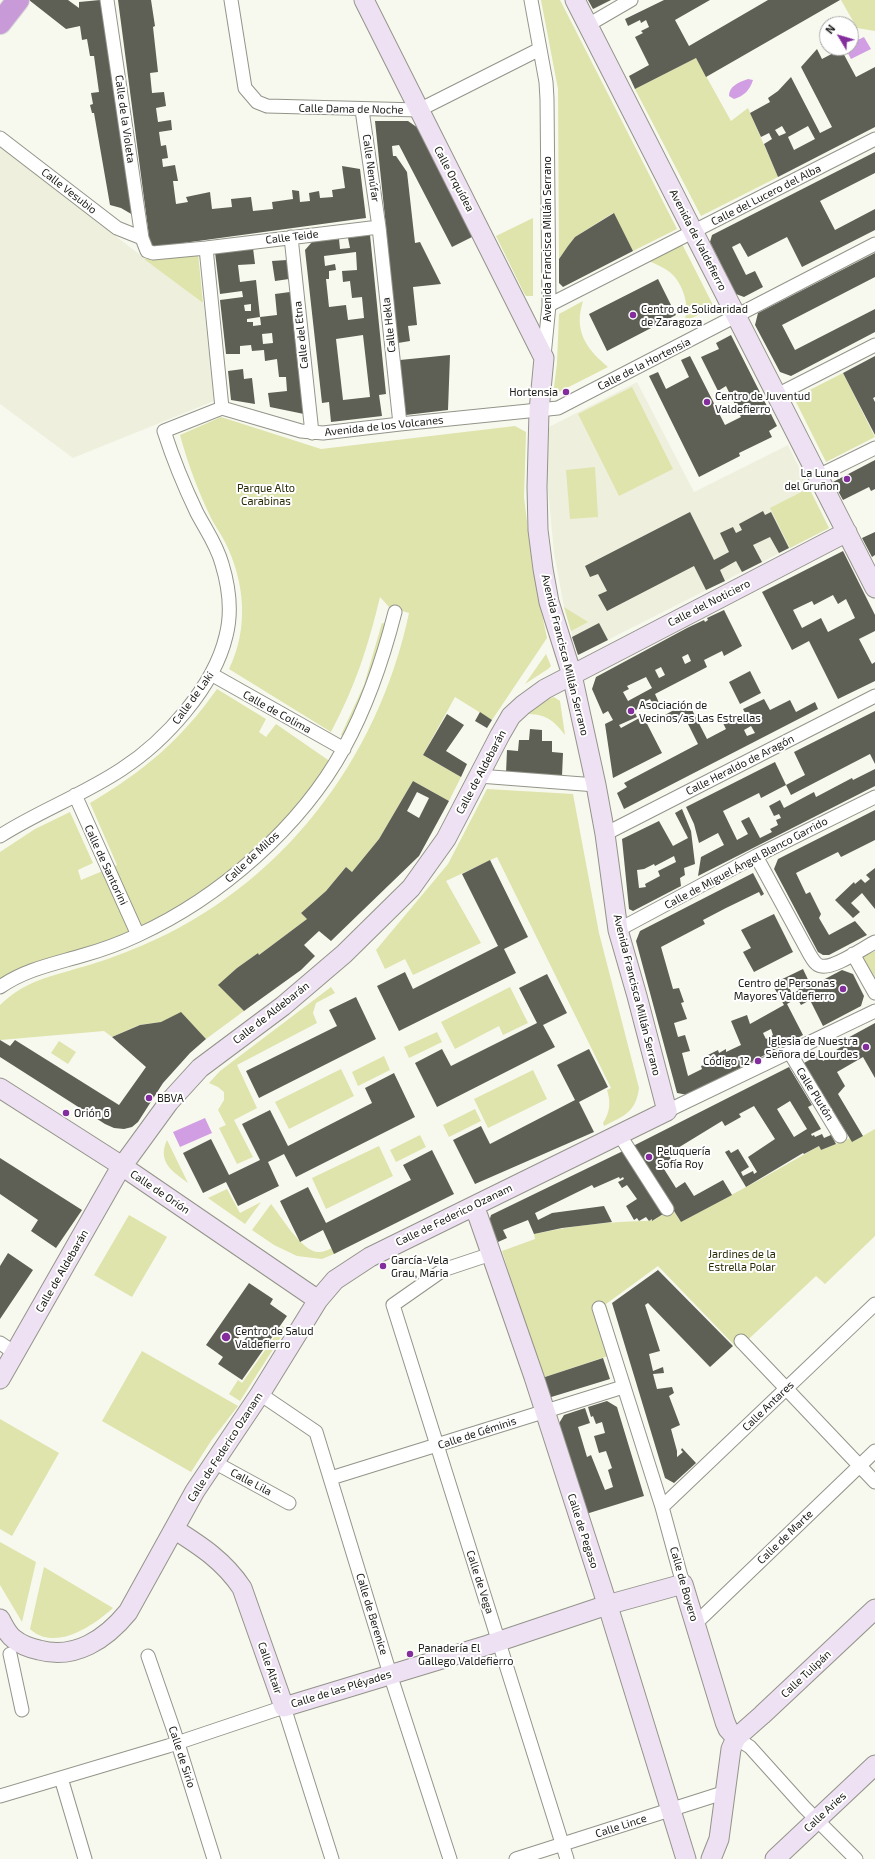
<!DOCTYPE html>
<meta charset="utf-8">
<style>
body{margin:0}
#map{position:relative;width:875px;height:1859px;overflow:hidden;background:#f8f9ee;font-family:"Exo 2",sans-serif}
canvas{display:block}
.north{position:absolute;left:819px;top:16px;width:40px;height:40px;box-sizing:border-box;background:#fff;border:1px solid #a6a6a5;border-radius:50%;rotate:308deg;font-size:11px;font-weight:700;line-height:16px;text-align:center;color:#20211d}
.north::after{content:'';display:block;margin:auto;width:14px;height:18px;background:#832e9c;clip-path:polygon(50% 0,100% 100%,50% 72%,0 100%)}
</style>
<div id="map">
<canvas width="875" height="1859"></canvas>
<div class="north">N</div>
</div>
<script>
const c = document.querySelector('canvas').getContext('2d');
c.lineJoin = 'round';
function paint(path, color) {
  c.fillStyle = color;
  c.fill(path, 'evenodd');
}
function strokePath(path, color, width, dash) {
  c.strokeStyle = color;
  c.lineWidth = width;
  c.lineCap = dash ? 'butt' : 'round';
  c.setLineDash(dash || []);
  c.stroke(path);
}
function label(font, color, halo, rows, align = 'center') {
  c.font = font + ' "Exo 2",sans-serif';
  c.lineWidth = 4;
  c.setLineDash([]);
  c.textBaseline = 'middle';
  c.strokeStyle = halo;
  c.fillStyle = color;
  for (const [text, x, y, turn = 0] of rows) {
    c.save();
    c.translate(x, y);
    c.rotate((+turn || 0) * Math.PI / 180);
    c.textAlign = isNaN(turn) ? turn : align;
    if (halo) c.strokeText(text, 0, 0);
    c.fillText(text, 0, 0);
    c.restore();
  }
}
const built = new Path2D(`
 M0,147L204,304L214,401L73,458L0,404Z
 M637,382L694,492L788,445L829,528L578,655L564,607L554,553L547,479L549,427Z`);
const green = new Path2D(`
 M541,0H560L677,229L633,251L613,213L575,237L559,259L558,89Z
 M841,0H875V31L857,28Z
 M696,58L731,121L748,108L778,177L701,216L635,89Z
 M533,218V296H526L524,293L496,236Z
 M681,242L714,307L684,322C690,307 684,287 673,275C666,268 656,264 646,260Z
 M198,253L203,303L144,259Z
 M583,301C574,329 584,347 608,367L553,395L557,363L559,314Z
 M843,373L875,437L826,462L794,398Z
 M632,387L673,469L619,496L578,414Z
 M221,417L321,449L515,426L526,432L524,497L533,571L547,638L492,720L455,697L423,755L461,777L449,801L413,781L379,839L352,872L346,867L326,891L301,913L307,919L259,955L258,953L237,968L219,985L244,1011L206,1039L181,1013L161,1022L139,1025L112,1037L104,1031L0,1040V1005C24,982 45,978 75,969C97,963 120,955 141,946C281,887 378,760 409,613L389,607L380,597C368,647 355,687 331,732L229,669C249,628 245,582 225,542C221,534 215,526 211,518C198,491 188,464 180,435Z
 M595,467L598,517L570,519L566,470Z
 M809,488L829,528L790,548L770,508Z
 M564,607L588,622L571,631Z
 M382,623L387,624L376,663L344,737L341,735L364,685Z
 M546,654L551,666L548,669L525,684Z
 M217,689L266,719L259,732L266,737L276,724L331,762L304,801L233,872L150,924L0,983V852L35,829L70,812L93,863L78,870L81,880L117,865L90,803C144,771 181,740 217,689Z
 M554,697L560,701L565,735C554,721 548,715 529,714C536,705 544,700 554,697Z
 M487,789L573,794L599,933L639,1088C636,1112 624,1116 604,1126L603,1123C610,1112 611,1102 607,1090L611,1088L497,857L446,881L481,943L413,975L405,959L385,969L376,950L448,864Z
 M868,950L872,952L875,951V985L861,957Z
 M331,987L335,993L316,1003L313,1013L317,1023L237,1065L257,1108L234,1120L253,1157L237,1164L219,1128L226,1125L218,1110L224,1100V1092L218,1087L209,1083L220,1071Z
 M510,987L528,1023L503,1035L499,1026L455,1049L441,1022Z
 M437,1032L442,1042L409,1058L404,1047Z
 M59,1041L76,1052L68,1064L51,1053Z
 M384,1056L390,1070L358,1086L352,1072Z
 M341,1069L354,1096L289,1129L275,1102Z
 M533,1070L547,1099L488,1128L474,1099Z
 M475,1109L481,1121L449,1137L443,1125Z
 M875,1129V1236L825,1284L816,1276L738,1349L658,1266L606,1304L620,1352L542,1378L502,1251L535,1239L534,1234C572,1226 610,1221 649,1221L652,1219L653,1221L672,1208L681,1222L761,1179L819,1146L821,1150L850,1138L852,1142Z
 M420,1135L426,1147L396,1162L390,1150Z
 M167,1140L188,1183C172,1171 157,1162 167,1140Z
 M379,1146L393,1176L326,1209L312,1178Z
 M227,1189L240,1213L261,1202L245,1224L208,1198Z
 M271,1204C281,1216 303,1254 320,1252C323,1252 328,1250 332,1248L334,1254L322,1259L297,1256L274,1245L252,1230Z
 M129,1215L167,1237L132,1297L94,1275Z
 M282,1326L286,1329L240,1401L229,1394L238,1380L242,1383Z
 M142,1351L238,1406L211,1441L191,1472L102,1421Z
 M0,1419L59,1453L12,1536L0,1529Z
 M0,1542L36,1562L22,1622L0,1585Z
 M44,1567L113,1608C93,1626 55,1652 30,1629Z`);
const water = new Path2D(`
 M864,37L871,49L851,59L845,48H851V43Z
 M748,79L753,80C750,90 744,96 734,99L729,96C729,86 739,82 748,79Z
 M205,1118L212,1133L180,1147L173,1132Z`);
const building = new Path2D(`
 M29,0H68L79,8V2L100,0L133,215L121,208L110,205L94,113H92L90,105L93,104L91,93L99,92L94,56H90L87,39L82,40L80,26L66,29Z
 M118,0H151L155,26L153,27L158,72L150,73L152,93L164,92L166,106L156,108L158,122L171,120L172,130L159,132L161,146L166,145L168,158L162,159L163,167L175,165L178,181H173L176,204L188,202L186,197L210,192L212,209L232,207L231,199L251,197L253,211L273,209L272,202L293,199L292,190L299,191L300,202L310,201L309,193L319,191L320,198L333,197L332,190L345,188L342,166L360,169L366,218L154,247L150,244Z
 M588,0H611L593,9Z
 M664,0H710L675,20L689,46L768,0H840L706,77L696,58L635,89L629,76L649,65L635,37L643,33L641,31L649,27L646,20L641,23L640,20L628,26L625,19Z
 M817,49L822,59L841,49L856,77L875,67V127L778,177L764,144L772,139L769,133L761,137L750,113L770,102L768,98L778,91L791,77L820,133L832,127L801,67ZM782,126L786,133L779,136L775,130ZM808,126L815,139L794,150L788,137Z
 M375,121H408L418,128L474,236L452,247L399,145L392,146L393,156H396L407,172L415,243L420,242L441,284L413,287L417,325L408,326L410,341L398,343Z
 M875,152V173L820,201L835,230L875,209V230L802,267L787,237L748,257L740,243L732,247L746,275L755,271L763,287L744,297L736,294L710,242L712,235Z
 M614,213L633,251L563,287L559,283V259L568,246L575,237Z
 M370,235L386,394L379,395L382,416L331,422L329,402L322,403L305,250L312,242L339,239L340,249L350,248L348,238ZM356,252L357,270L342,271L343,282L350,281L352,298L362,297L364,318L348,320L346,305L329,307L326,279H329V271L336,270L335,264L325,266L324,256ZM363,335L370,397L343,400L336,339Z
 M253,248L255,264L238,265L240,282L256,280L260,317L247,319V322H253V326L261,325L260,317L277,315L275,294L290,292L304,414L270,407L268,393L287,391L286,377H279L277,359L265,361L264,350L252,351L251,345L240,346V354H226L220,300L243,297L242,291L220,294L215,252ZM251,304V311H245L244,305ZM272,333L273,343L263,344L262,334Z
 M875,253V277L782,325L795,350L875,309V332L791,376L780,372L755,325L758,313Z
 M287,260L289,279L275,281L272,261Z
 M658,279L676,315L607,351L589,314Z
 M731,335L777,426L769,431L772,437L739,453L740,456L699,477L649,376L658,372L666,389L689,377L681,360L690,356L725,425L741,417L726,386L718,391L701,357L719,349L716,343Z
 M450,355L448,410L406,415L400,360Z
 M875,356V397L873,398L875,402V435L843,373Z
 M243,369L244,379L252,378L255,404L231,400L228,371Z
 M875,460V489L871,491L869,487L843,500L833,482Z
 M763,511L765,515L771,512L789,548L779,553L770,537L753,545L762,562L742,572L736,561L720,570L725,581L706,590L694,566L607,611L598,595L607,591L598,574L590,577L585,566L690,512L714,560L729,552L720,533L733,527L736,533L742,530L739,524Z
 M875,532V555L872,557L862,538Z
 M843,551L875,615V631L859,639L872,664L875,662V681L838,699L809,641L792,650L762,592ZM833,595L838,604L846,599L855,618L828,632L821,618L802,628L793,610L812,601L814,605Z
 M724,610L742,646L724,656L722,651L704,660L707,667L655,694L661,707L656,710L650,699L638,705L639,708L634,711L637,717L619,725L621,728L643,716L662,753L613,778L605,724L613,720L608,711L603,714L592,689L596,677L687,628L704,620L705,622L708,620L707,618ZM688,654L691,661L685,664L682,657ZM661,667L665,675L659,678L655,670ZM646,677L652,688L628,701L623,692L629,689L627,686Z
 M599,623L608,640L578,655L572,637Z
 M750,671L761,693L740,704L729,682Z
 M764,699L770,710L790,700L796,712L815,702L818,709L624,809L617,793L627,787L624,783L698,744L684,716L670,723L665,715L688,702L707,739L726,729L723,723L745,713L743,709ZM751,726L755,733L747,736L744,730Z
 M875,711V764L870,754L791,795L786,785L805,775L794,752Z
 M480,712L492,720L487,728L475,721Z
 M447,714L464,725L446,751L467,764L461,777L423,755Z
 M530,729L542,730V741H552V752L563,753L562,776L506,773L507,750L518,751L519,740H529Z
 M775,762L786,785L761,798L759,793L723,811L737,840L748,834L741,821L749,817L760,838L772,832L770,829L778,825L776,820L781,818L779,814L774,816L769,806L780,800L784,808L814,792L816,797L852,778L853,780L875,769V786L698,876L701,857L724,845L718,833L699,843L694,824L686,807Z
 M413,781L449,801L419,856L331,941L319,931L304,945L315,956L301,970L244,1011L218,985L237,968L258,953L259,955L307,919L301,913L326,891L346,867L352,872L379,839ZM417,792L429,798L419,818L407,811Z
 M682,809L691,831L695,864L684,868L685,875L680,878L681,886L633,911L629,909L622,839L659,821L673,846L688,838L675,813ZM674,856L676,862L658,871L660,876L645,884L646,887L639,888L637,870L644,869L654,864L655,866Z
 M875,810V840L841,857L838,852L796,873L806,894L810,892L821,914L819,918L829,935L855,921L867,935L829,955H823L818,952L774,869L778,859Z
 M490,860L528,937L504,949L516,973L399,1031L377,986L405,972L413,989L498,946L462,874Z
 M875,868V909L862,893L851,903L860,912L853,918L835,900L854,882L855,884L861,879L865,883L870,879L866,875Z
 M753,873L764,894L761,896L759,892L726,908L703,920L705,924L661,947L673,989L679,988L684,1002L681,1003L687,1019L674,1023L678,1037L685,1035L690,1051L682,1053L688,1076L702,1069L701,1066L711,1062L708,1055L718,1050L719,1053L726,1049V1052L741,1045L731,1021L747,1015L750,1024L784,1005L772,984L803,969L812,988L822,983L821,981L842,970L853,974L864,996L861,1006L823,1026L810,1000L801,1005L797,998L787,1004L803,1035L688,1095L677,1093L636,941L640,931ZM795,984L799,990L792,994L789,987ZM771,1029L773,1035L766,1039L763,1033Z
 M774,914L793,952L754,972L743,952L751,948L741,930Z
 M547,974L567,1013L543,1025L555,1047L437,1107L415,1063L442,1049L451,1066L537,1023L519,988Z
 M356,997L376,1039L259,1098L246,1071L337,1026L329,1010Z
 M181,1012L206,1039L190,1053L163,1083L138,1122L132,1127L124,1129L114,1128L105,1124L0,1057V1040L10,1046L15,1040L119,1105L146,1067L112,1037L140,1025L161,1022Z
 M875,1023V1078L863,1057L837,1072L845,1086L838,1094L863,1136L852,1142L804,1063L820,1054L823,1061L837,1053L836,1050L841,1047L840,1045L845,1042L844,1040Z
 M589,1049L608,1087L579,1102L594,1132L475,1184L453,1140L481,1126L490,1144L575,1100L557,1065Z
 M789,1067L812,1105L808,1107L821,1129L811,1134L812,1136L814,1135L815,1137L822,1134L824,1138L831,1135L836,1144L821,1150L819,1146L804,1154L803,1153L746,1187L725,1152L729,1150L731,1153L738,1149L749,1167L741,1172L743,1176L753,1171L754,1174L757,1172L748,1157L775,1139L754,1106L739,1114L741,1117L725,1126L722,1121L668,1154L674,1164L664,1169L676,1188L685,1182L694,1196L723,1180L732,1195L681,1222L633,1146ZM790,1101L807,1129L794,1137L777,1109Z
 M394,1073L415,1117L296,1177L284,1154L268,1162L279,1186L238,1206L226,1182L203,1193L183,1153L211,1139L229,1175L260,1160L242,1124L270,1110L288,1146L372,1103L365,1088Z
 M432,1150L454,1194L334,1254L323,1230L300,1242L280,1201L308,1187L326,1223L411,1180L403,1165Z
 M623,1151L663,1214L660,1216L652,1221V1219L649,1221L646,1217L639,1221L637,1218L634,1220L626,1206L637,1199L627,1185L622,1188L618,1182L624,1179L623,1177L620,1179L619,1177L594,1188L592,1185L535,1213L538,1220L552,1213L604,1206L612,1222L562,1228L534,1234L528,1220L503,1230L507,1238L498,1242L489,1222L491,1215Z
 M0,1158L82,1210L56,1248L31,1231L38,1220L0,1194Z
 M8,1253L33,1270L0,1319V1266Z
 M658,1270L733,1346L710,1367L648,1303L645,1305L660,1351L649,1354L653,1371L663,1367L664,1373L653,1374L657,1389L672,1387L674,1393L669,1396L680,1425L671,1429L677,1451V1457L683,1452L681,1450L682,1448L696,1463L674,1483L665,1478L612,1303Z
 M249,1283L273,1299L270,1304L287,1316L242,1380L218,1364L223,1357L206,1345ZM246,1327L251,1330L240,1347L235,1343Z
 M603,1358L610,1379L548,1398L542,1378Z
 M607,1401L617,1407L644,1496L586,1514L558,1425L564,1415L585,1408L590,1423L578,1427L587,1457L591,1455L605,1490L613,1487L608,1470L612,1468L606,1451L599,1453L594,1436L605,1433L602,1422L596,1424L593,1416L591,1417L588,1407Z`);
const street = new Path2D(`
 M107,0L142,238L147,251L153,253L206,248L379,227
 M231,0L245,88L257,102L267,106L419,110L540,49
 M531,0L546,82L547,99L549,305L544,356
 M588,25L631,0
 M362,110L379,227L400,424
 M0,138L117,228L142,238
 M291,237L312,433
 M206,248L222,408
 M549,305L875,139
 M777,395L875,345
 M818,476L875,448
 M211,674L344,749
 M479,776L596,785
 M75,795L138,935
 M605,834L875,696
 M0,836C39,811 83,795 122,769C165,741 214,687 226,636C232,613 229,587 222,564C217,545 206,530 197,513C184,486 173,459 164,431L222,408L301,431L323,433L400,424L558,408L875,244
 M756,856L810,955C813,960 816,965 821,966C834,969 863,948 875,942
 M618,930L756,856L875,797
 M853,954L875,993
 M0,987C26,969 54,964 84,955C102,950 121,943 138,935C219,898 301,827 344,748C367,706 383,659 395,612
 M790,1053L840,1136
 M667,1111L875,1011
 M619,1134L667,1209
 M485,1256L443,1270L393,1305L567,1859
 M599,1308L662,1507L683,1584
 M741,1341L875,1482
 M0,1343L15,1353
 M260,1394L316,1432L390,1674L450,1859
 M214,1462L289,1503
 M331,1478L623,1387
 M662,1507L875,1304
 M695,1624L875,1451
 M10,1654L22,1710
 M148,1656L174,1731L214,1859
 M736,1738L750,1747L804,1807L856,1859
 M61,1778L85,1859
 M0,1796L168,1746L284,1707L332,1859
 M516,1859L726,1792`);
const secondary = new Path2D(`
 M575,0L875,588
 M0,1088L122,1166L318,1300
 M472,1207L478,1216L534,1377L611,1616L686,1859
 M0,1379L118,1172L169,1102L200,1068L283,1006L344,954L411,888L446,839L500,735L511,716L523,705L545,689L847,532
 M174,1529C201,1546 224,1561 242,1588L284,1707L488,1645L607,1605L683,1584L725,1722L728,1729L736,1738
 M0,1619C4,1626 7,1634 14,1639C21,1645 30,1648 39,1650C75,1660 106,1639 128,1612L195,1491L260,1394L318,1300L335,1280L370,1257L667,1111L637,996L618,930L605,834L596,785L572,675L549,602L543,569L538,530L537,487L539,411L544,358L364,0
 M711,1859L719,1839L731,1749L736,1738L762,1715L875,1609
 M775,1859L875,1765`);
const highway = new Path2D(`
 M0,23L18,0`);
const markers = [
 [633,315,4,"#832e9c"],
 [566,392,4,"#832e9c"],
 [707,402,4,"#832e9c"],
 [847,479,4,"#832e9c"],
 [631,711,4,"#832e9c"],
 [843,989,4,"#832e9c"],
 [866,1047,4,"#832e9c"],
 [758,1061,4,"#832e9c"],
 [149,1098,4,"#832e9c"],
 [66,1113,4,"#832e9c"],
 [649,1157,4,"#832e9c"],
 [383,1266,4,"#832e9c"],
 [226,1337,5,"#832e9c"],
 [410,1654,4,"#832e9c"]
];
const streetNames = [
 ["Calle Dama de Noche",351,109,1],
 ["Calle de la Violeta",125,119,82],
 ["Calle Nenúfar",371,168,82],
 ["Calle Orquídea",454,179,62],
 ["Calle Vesubio",69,191,38],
 ["Calle del Lucero del Alba",766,195,-27],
 ["Calle Teide",292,237,-7],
 ["Avenida Francisca Millán Serrano",547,239,-90],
 ["Avenida de Valdefierro",698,240,63],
 ["Calle Hekla",389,325,-96],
 ["Calle del Etna",301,335,-96],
 ["Calle de la Hortensia",644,364,-27],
 ["Avenida de los Volcanes",384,426,-6],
 ["Calle del Noticiero",709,603,-27],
 ["Avenida Francisca Millán Serrano",565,655,76],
 ["Calle de Laki",193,698,-54],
 ["Calle de Colima",277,712,29],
 ["Calle Heraldo de Aragón",740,765,-27],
 ["Calle de Aldebarán",481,772,-62],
 ["Calle de Milos",252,857,-43],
 ["Calle de Miguel Ángel Blanco Garrido",746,863,-28],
 ["Calle de Santorini",106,865,65],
 ["Avenida Francisca Millán Serrano",637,995,76],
 ["Calle de Aldebarán",271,1013,-38],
 ["Calle Plutón",815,1094,58],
 ["Calle de Orión",160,1192,34],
 ["Calle de Federico Ozanam",454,1215,-26],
 ["Calle de Aldebarán",62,1271,-60],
 ["Calle Antares",768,1406,-44],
 ["Calle de Géminis",477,1433,-18],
 ["Calle de Federico Ozanam",225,1447,-57],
 ["Calle Lila",251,1482,28],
 ["Calle de Pegaso",583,1531,72],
 ["Calle de Marte",785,1537,-44],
 ["Calle de Vega",480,1582,72],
 ["Calle de Boyero",684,1584,74],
 ["Calle de Berenice",372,1614,73],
 ["Calle Altair",270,1668,71],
 ["Calle Tulipán",806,1674,-43],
 ["Calle de las Pléyades",341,1689,-17],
 ["Calle de Sirio",182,1757,72],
 ["Calle Aries",825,1812,-43],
 ["Calle Lince",621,1826,-18]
];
const poiNames = [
 ["Centro de Solidaridad",641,309],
 ["de Zaragoza",641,322],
 ["Hortensia",558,392,"right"],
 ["Centro de Juventud",715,396],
 ["Valdefierro",715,409],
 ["La Luna",839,473,"right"],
 ["del Gruñon",839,486,"right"],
 ["Asociación de",639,705],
 ["Vecinos/as Las Estrellas",639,718],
 ["Centro de Personas",835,983,"right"],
 ["Mayores Valdefierro",835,996,"right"],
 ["Iglesia de Nuestra",858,1041,"right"],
 ["Señora de Lourdes",858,1054,"right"],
 ["Código 12",750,1061,"right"],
 ["BBVA",157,1098],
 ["Orión 6",74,1113],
 ["Peluquería",657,1151],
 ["Sofía Roy",657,1164],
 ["García-Vela",391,1260],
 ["Grau, Maria",391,1273],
 ["Centro de Salud",235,1331],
 ["Valdefierro",235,1344],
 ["Panadería El",418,1648],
 ["Gallego Valdefierro",418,1661]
];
const parkNames = [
 ["Parque Alto",266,488],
 ["Carabinas",266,501],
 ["Jardines de la",742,1254],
 ["Estrella Polar",742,1267]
];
paint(built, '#eef0dd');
paint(green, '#dfe3ac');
paint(water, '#d29ee3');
paint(building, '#5e5f55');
strokePath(street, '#93948a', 15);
strokePath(secondary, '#93948a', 21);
strokePath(highway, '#d7d7d6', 24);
strokePath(street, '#fff', 13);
strokePath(secondary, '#eee1f3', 19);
strokePath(highway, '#c89ad8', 22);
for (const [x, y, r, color] of markers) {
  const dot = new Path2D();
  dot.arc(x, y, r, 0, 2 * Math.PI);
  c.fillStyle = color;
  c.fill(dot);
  strokePath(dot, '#fff', 1.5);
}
label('11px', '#20211d', '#fff', streetNames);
label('11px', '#20211d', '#fff', poiNames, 'left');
label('11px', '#2a2c05', '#fff', parkNames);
</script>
